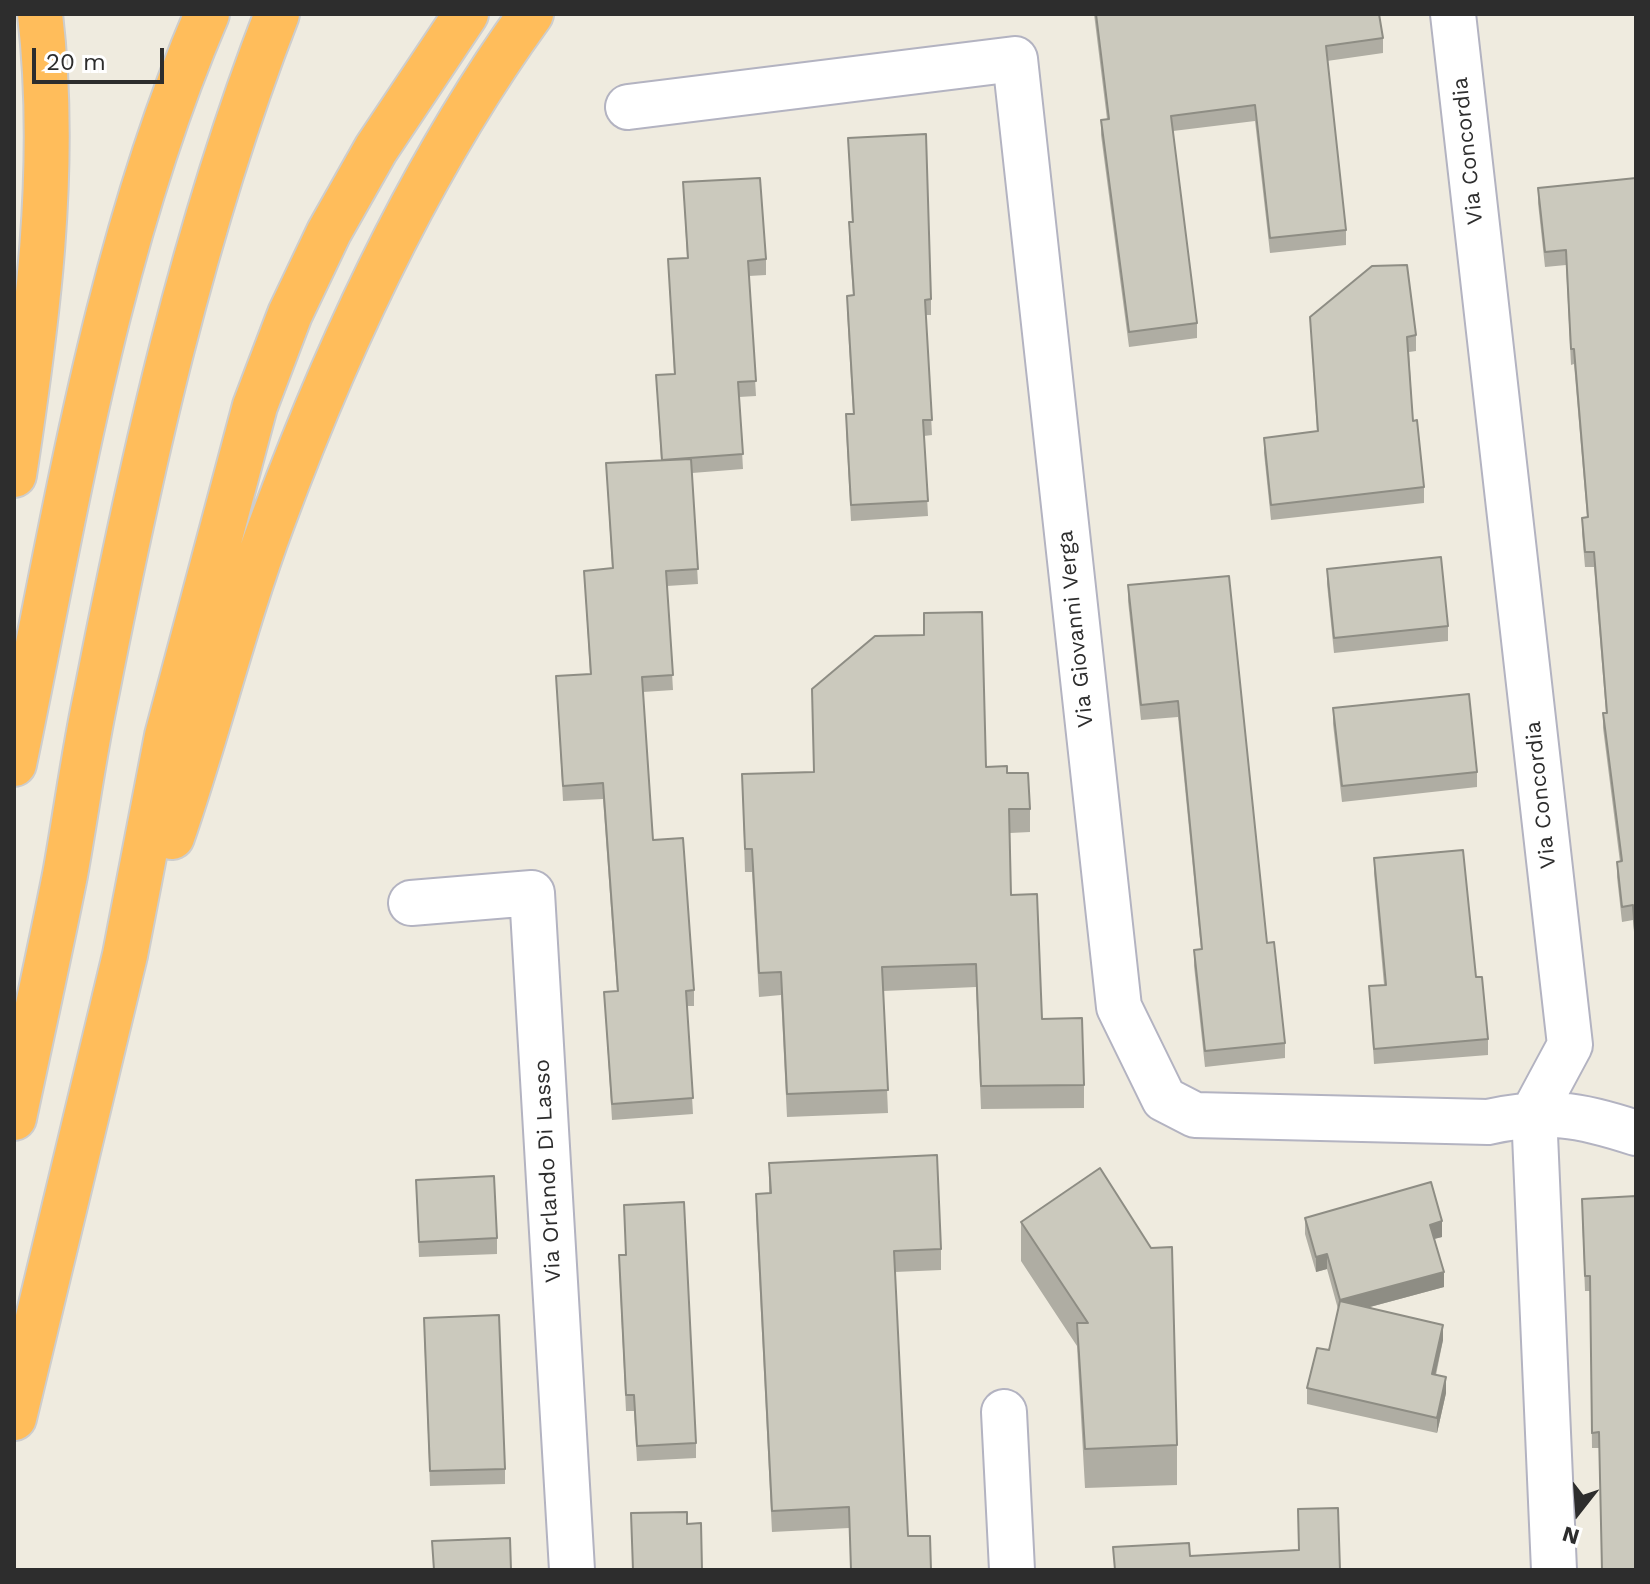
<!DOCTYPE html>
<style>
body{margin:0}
#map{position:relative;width:1650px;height:1584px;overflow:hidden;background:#efebdf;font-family:"Work Sans",sans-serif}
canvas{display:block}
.frame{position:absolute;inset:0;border:16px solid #2d2d2d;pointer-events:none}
.north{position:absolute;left:1538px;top:1472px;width:80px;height:80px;-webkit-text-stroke:6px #fff;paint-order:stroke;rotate:197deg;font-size:22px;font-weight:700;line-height:32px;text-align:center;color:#2d2d2d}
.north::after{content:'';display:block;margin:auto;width:28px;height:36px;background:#2d2d2d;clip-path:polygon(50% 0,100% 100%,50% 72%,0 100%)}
.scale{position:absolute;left:32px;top:48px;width:132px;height:36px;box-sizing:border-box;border:4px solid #2d2d2d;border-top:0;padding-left:10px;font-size:24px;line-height:28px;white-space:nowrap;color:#2d2d2d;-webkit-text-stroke:6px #fff;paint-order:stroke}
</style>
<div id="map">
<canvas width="1650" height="1584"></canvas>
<div class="frame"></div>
<div class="north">N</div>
<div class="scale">20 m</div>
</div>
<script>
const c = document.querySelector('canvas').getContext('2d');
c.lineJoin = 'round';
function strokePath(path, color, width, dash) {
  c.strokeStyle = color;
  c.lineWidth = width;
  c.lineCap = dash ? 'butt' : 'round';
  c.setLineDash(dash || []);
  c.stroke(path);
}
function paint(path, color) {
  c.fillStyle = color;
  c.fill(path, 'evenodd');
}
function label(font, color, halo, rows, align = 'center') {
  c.font = font + ' "Work Sans",sans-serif';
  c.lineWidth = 7;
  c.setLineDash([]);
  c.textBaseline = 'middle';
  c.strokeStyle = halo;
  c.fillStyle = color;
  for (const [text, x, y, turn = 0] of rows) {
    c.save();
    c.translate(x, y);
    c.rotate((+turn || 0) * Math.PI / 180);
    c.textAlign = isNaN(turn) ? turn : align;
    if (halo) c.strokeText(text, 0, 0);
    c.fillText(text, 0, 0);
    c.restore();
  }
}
const minor = new Path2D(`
 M1453,14L1570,1045L1534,1112L1554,1570
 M628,107L1015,59L1119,1007L1164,1099L1195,1115L1488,1122C1548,1109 1578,1114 1636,1133
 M411,903L532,893L572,1570
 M1004,1412L1012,1570`);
const highway = new Path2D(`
 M14,475C37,324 58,167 40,14
 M14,764C66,513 105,251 207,14
 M172,837C208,733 234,624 273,520C337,348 423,163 531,14
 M14,1118C31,1037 49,956 65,875C76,814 84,752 97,691C142,461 192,233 277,14
 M14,1418L125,955L167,736L255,406L290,314L329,232L376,149L466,14`);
const wall = new Path2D(`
 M1094,14H1379L1383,38V53L1327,61L1346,230V245L1270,253L1255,121L1173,131L1197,323V338L1129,347L1101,135V120L1107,119Z
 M848,138L931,299V315H926L932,435L924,436L928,516L851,521L846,430V414H853L847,311V296H853L849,238V222H852Z
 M1636,178V957L1633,920L1622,922L1617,877V862H1620L1603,728V713H1606L1594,567H1585L1582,533V518L1587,517L1574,364L1571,365L1566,265L1545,267L1538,203V188Z
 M683,182L766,259V275L749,276L756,396L739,397L743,469L692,473L698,584L667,586L673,690L643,692L653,840L694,990V1006H687L693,1114L612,1120L604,992L617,991L603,799L563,801L556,676L590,674L584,571L612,568L606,463L661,460L656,375L674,374L668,259L687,258Z
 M1310,317L1416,335V351L1409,352L1413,421L1424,487V503L1271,520L1264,453V438L1317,432Z
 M1327,569L1448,626V641L1334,653L1327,584Z
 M1229,576L1267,943L1285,1043V1058L1205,1067L1194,966V950H1201L1178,717L1141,720L1128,601V585Z
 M1333,708L1477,772V787L1342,802L1333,724Z
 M986,767L1007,773L1030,809V832L1010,833L1011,895L1042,1019L1084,1085V1108L981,1109L976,987L883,991L888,1113L787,1117L781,995L759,997L752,872H745L742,774Z
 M1374,858L1476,977L1488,1039V1055L1374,1064L1369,986L1384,985L1374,873Z
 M769,1163L941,1249V1270L895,1272L908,1536L849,1528L772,1532L756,1215V1194L769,1193Z
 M416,1180L497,1238V1254L419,1257Z
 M1636,1196L1599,1448H1592L1590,1291H1585L1582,1215Z
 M624,1205L696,1443V1458L637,1461L634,1411H626L619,1270V1255H626Z
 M1305,1218L1442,1237L1434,1239L1444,1287L1370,1307L1443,1340L1436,1375L1446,1393L1437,1433L1307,1404V1388L1329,1350L1338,1309L1327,1269L1316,1272L1305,1234Z
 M1021,1222L1177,1445V1485L1085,1488L1077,1346L1021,1261Z
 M424,1333L505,1469V1484L430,1486Z`);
const shadedWall = new Path2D(`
 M1442,1221V1237L1430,1240V1225Z
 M1327,1254V1269L1316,1272V1257Z
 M1444,1272V1287L1340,1315V1300Z
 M1443,1325V1340L1432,1389V1374Z
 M1446,1377V1393L1437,1433V1418Z`);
const building = new Path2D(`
 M1096,14H1379L1383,38L1326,46L1346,230L1270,238L1255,105L1171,116L1197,323L1129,332L1101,120L1109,119Z
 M926,134L931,299L925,300L932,420H923L928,501L851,505L846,414H854L847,296L854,295L849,222H853L848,138Z
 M760,178L766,259L748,261L756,381L738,382L743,454L662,460L656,375L675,374L668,259L688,258L683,182Z
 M1636,178V942L1633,905L1622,907L1617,862L1622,861L1603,713H1607L1594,552H1585L1582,518L1588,517L1574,349H1571L1566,250L1545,252L1538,188Z
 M1407,265L1416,335L1407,337L1413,421L1417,420L1424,487L1271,505L1264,438L1318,431L1310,317L1372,266Z
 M691,459L698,569L666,571L673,675L642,677L653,840L683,838L694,990L686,991L693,1098L612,1104L604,992L618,991L603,783L563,786L556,676L591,674L584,571L613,568L606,463Z
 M1441,557L1448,626L1334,638L1327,569Z
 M1229,576L1267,943L1274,942L1285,1043L1205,1051L1194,950L1202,949L1178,701L1141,705L1128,585Z
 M982,612L986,767L1007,766V773H1028L1030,809H1009L1011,895L1037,894L1042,1019L1082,1018L1084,1085L981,1086L976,964L882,967L888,1090L787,1094L781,972L759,973L752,849H745L742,774L814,772L812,689L875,636L924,635V613Z
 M1469,694L1477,772L1342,786L1333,708Z
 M1463,850L1476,977H1482L1488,1039L1374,1049L1369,986L1386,985L1374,858Z
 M937,1155L941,1249L894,1251L908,1536H930L931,1570H851L849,1507L772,1511L756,1194L771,1193L769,1163Z
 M1100,1168L1151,1248L1172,1247L1177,1445L1085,1449L1077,1323H1088L1021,1222Z
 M494,1176L497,1238L419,1242L416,1180Z
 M1431,1182L1442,1221L1430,1225L1444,1272L1340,1300L1327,1254L1316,1257L1305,1218Z
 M1636,1196V1570H1602L1599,1432L1592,1433L1590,1276H1585L1582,1199Z
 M684,1202L696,1443L637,1446L634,1395H626L619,1255H626L624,1205Z
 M1340,1301L1443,1325L1432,1374L1446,1377L1437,1418L1307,1388L1317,1348L1329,1350Z
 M499,1315L505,1469L430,1471L424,1318Z
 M1338,1508L1340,1570H1115L1113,1547L1189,1543L1190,1556L1299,1550L1298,1509Z
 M687,1512V1524L701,1523L702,1570H633L631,1513Z
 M510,1538L511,1570H434L432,1541Z`);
const streetNames = [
 ["Via Concordia",1468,151,-96],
 ["Via Giovanni Verga",1076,629,-96],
 ["Via Concordia",1541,795,-96],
 ["Via Orlando Di Lasso",548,1171,-93]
];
strokePath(minor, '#b3b3c1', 48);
strokePath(highway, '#cdcdcd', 48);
strokePath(minor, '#fff', 44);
strokePath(highway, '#ffbd5b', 44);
paint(wall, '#afada3');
paint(shadedWall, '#8e8d84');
paint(building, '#cbc9bd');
strokePath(building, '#8e8d84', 2);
label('22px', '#2d2d2d', '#fff', streetNames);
</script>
